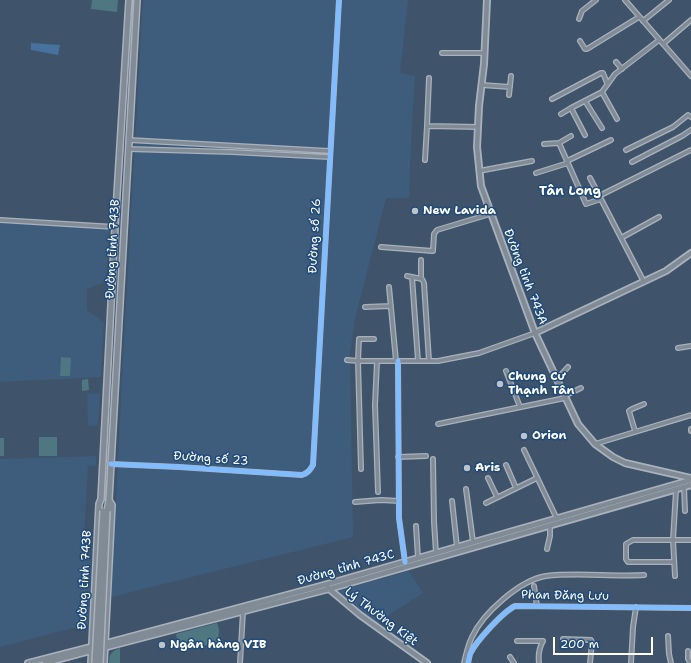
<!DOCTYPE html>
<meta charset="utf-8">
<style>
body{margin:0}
#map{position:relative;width:691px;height:663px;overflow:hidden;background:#3f546a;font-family:"Shantell Sans",sans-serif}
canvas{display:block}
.scale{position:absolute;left:553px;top:637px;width:100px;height:18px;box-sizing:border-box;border:2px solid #fff;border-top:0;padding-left:5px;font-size:12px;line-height:14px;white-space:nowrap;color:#fff;-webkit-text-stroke:3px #1f4a7a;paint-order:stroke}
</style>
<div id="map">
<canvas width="691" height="663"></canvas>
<div class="scale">200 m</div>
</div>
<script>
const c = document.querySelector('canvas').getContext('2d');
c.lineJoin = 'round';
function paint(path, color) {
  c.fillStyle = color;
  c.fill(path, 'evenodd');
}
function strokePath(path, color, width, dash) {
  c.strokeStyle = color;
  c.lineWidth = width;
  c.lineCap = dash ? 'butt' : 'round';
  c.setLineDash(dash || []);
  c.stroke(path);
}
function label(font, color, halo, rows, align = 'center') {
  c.font = font + ' "Shantell Sans",sans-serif';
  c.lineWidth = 3;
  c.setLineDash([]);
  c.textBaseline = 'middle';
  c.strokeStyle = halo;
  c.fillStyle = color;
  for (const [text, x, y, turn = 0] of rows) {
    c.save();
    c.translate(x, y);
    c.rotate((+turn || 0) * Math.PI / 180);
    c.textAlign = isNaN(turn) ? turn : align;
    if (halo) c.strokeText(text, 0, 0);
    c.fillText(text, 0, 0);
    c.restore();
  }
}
const built = new Path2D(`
 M143,0H408L400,73L415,76L411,144L409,198H386L355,319L350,353L353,537L111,597L123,359Z
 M0,223L109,229L106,281L87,289V310L104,322L101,377L0,382Z
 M100,393L98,425L88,426L87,394Z
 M96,456V466H88L83,560L91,561L88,624L0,647V459Z
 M409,571L423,593L373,625L337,591Z`);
const green = new Path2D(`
 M92,0H118L117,12L91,9Z
 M61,357L71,358L70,376H60Z
 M88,379L89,390L82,391V380Z
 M39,437H57V456H39Z
 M0,438H4V456H0Z
 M217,623L219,630L218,646L176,643L177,639L176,634Z
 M120,648V663H109C109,654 112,651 120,648Z`);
const water = new Path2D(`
 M31,43L60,45L58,55L31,50Z`);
const minor = new Path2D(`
 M625,0L691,76
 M579,19L582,11L596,0
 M643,21L669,0
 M580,41L585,49H587L639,17
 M663,44L691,20
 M442,53H484
 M616,62L622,69
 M429,78L427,126L478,127
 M482,85L510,87
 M602,92L617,119
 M509,95L511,76
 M552,99L601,73H603L607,83
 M585,101L602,128
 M561,114L571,108
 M585,135L571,108L602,92L615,74L659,40
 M129,140L329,151
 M559,143L571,136
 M544,144L559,143L567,161
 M128,149L232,152L329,157
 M626,150L673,127L688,115L691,117
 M425,160L427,126
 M632,162L682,136L691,130
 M479,171L532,161
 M536,173L568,163
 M590,178L644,282
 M599,196L691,150
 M601,199L586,204L567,161L611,140
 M0,220L115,227
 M621,238L659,217
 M381,247L433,251L434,234L437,230L490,214
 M407,276L422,279L424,283L429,361
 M412,277L418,361
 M421,279V260
 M389,287L396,361
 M365,307L391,306
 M678,348L691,346
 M347,360L358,361L359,339H374
 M377,361L375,405L378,492
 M398,361L399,518L405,562
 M506,371L520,407
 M557,379L568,367
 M564,396L581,388
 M438,424L565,398
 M635,431L629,411L632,409L644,404
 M691,431V429
 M595,444L691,415
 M524,450L557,519
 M398,457L426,456
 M433,459L434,522L436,553
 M111,464L179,467L302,475C308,473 310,470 313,465L339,0
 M506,465L516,488
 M361,469L358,361H438L479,353L535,333
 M488,478L497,497
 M684,487L685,511
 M466,489L473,542
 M452,501L457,547
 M355,502L381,500L399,501
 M486,503L537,478
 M416,526L418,558
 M547,549L550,536V526
 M674,562H628L626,559V544L633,540H691
 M675,576L673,540L676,490
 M534,586L537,606
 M668,636L669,654L671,663
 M563,639L591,640L592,643L590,663
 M517,641H543C539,648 538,655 539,663
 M688,651V659L691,663
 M510,657L514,663
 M240,663L243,611
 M464,663C466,654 468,645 472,637C483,613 520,580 546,576C577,572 612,577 644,575
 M468,663C469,660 469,657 470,654C476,641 503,612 515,606L691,608
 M631,663L633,627L636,607`);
const secondary = new Path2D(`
 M487,0L484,64L479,106L477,147L481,186L535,333L578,424L595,444L613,457L625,463L691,478
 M535,333L666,271L691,253
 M328,588L360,615L427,663
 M103,644L324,585L691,480
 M103,648L329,589L691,485
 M28,663L94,646
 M45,663L94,650`);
const primary = new Path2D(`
 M107,511L109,500L137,0
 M91,663L99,504L101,499L115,227L129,0
 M104,663L112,505L109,500`);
const primaryBridge = new Path2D(`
 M95,663L103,511
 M100,663L107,511`);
const cycleway = new Path2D(`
 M398,361L399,518L405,562
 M111,464L179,467L302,475C308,473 310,470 313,465L339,0
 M468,663C469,660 469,657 470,654C476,641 503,612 515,606L691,608`);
const markers = [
 [415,211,4,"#bcc3cb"],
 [500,384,4,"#bcc3cb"],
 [524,436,4,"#bcc3cb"],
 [467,468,4,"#bcc3cb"],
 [162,645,4,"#bcc3cb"]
];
const poiNames = [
 ["New Lavida",423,211],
 ["Chung Cư",508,377],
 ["Thạnh Tân",508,391],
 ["Orion",532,436],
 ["Aris",475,468],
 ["Ngân hàng VIB",170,645]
];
const streetNames = [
 ["Đường số 26",315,236,-87],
 ["Đường tỉnh 743B",113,249,-87],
 ["Đường tỉnh 743A",525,277,69],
 ["Đường số 23",211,459,4],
 ["Đường tỉnh 743C",346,568,-16],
 ["Đường tỉnh 743B",85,580,-87],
 ["Phan Đăng Lưu",565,596,1],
 ["Lý Thường Kiệt",381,617,37]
];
const neighbourhoodNames = [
 ["Tân Long",570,192]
];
paint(built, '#3e5c7c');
paint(green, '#4e7782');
paint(water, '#47729e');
strokePath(minor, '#a9b2bc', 6);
strokePath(secondary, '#a9b2bc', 8);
strokePath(primary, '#a9b2bc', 8);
strokePath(minor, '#818b96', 3.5);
strokePath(secondary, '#818b96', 4.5);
strokePath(primary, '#818b96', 5);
strokePath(primaryBridge, '#a9b2bc', 8, []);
strokePath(primaryBridge, '#818b96', 5);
strokePath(cycleway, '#80bcff', 5);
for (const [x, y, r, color] of markers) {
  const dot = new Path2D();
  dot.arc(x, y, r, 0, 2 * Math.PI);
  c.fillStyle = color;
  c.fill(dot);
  strokePath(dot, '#1f4a7a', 1.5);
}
label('bold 12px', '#fff', '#1f4a7a', poiNames, 'left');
label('12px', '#fff', '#1f4a7a', streetNames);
label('bold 13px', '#fff', '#1f4a7a', neighbourhoodNames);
</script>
